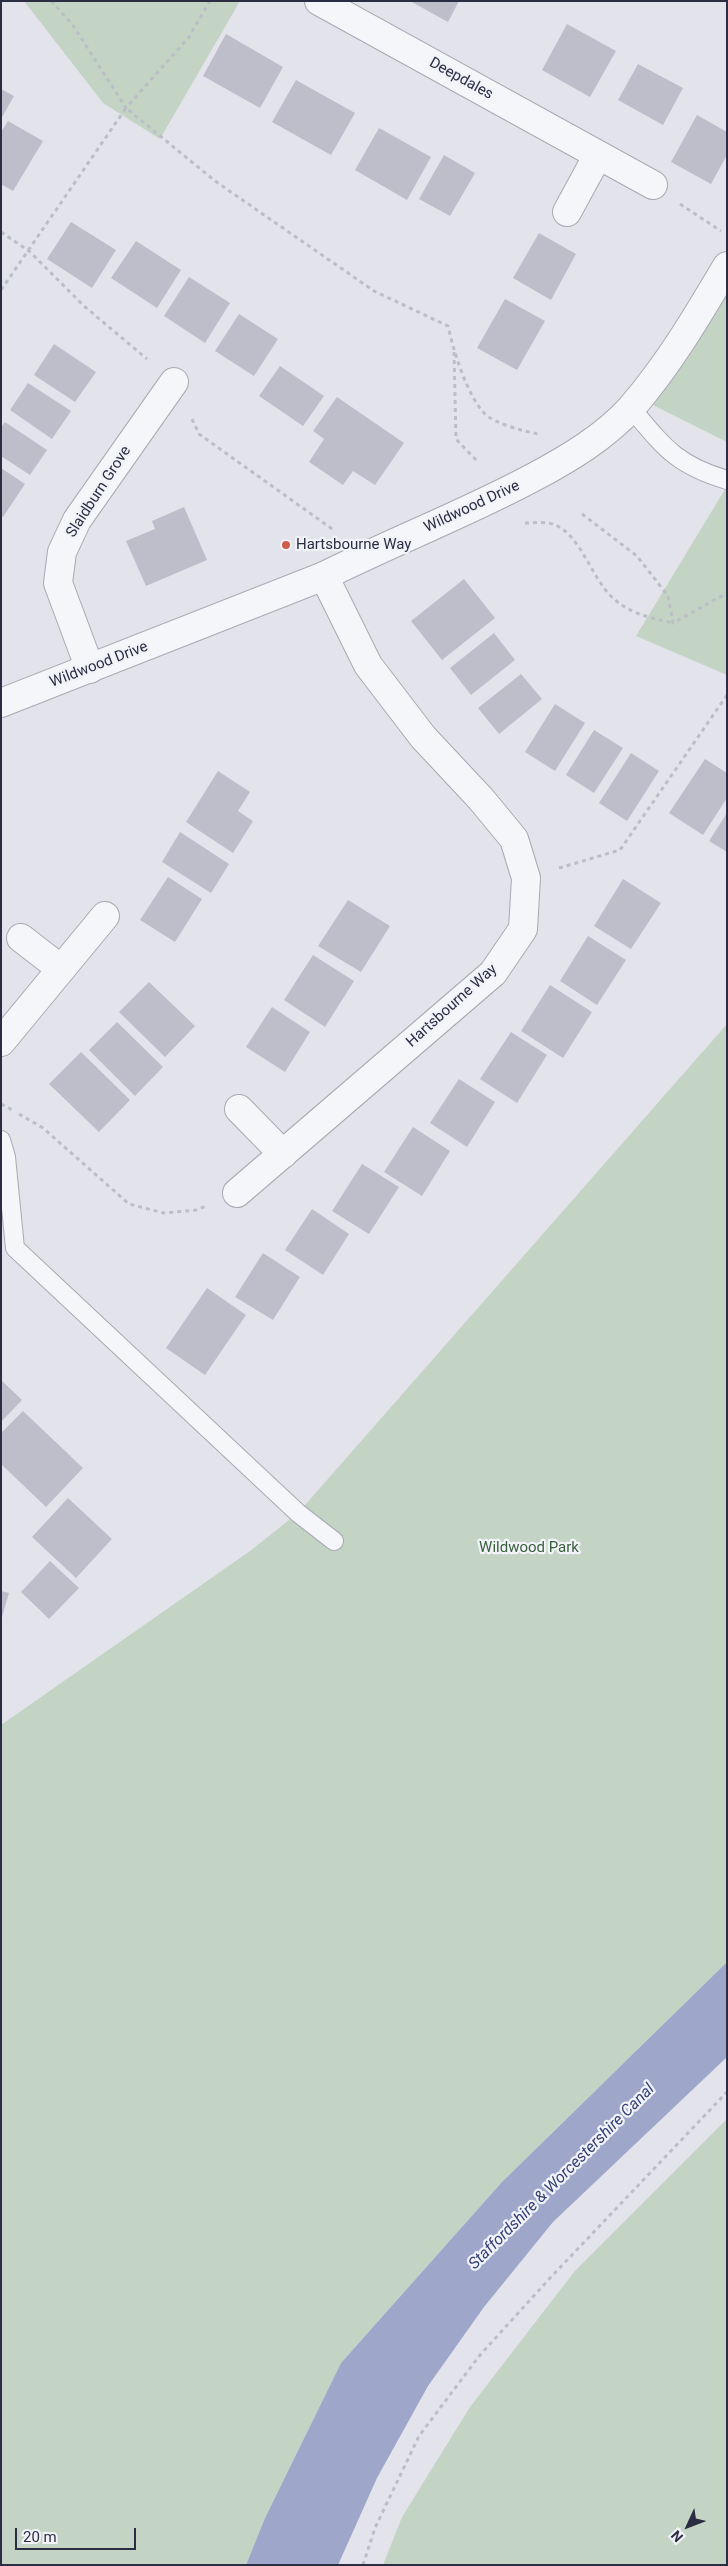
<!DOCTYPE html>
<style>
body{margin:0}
#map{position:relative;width:728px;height:2566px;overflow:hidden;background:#e3e3eb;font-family:Roboto,sans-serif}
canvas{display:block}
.frame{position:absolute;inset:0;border:2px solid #2b2d43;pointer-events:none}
.north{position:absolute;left:663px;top:2501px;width:50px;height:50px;-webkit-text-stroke:4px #f2f3f8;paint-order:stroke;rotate:227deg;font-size:14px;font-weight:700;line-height:20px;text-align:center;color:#2b2d43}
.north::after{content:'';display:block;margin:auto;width:18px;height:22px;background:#2b2d43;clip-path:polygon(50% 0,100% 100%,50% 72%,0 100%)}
.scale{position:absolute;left:15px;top:2528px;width:121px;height:22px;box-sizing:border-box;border:2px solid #2b2d43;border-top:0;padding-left:6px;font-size:15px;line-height:18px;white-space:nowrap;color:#2b2d43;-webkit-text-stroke:4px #f2f3f8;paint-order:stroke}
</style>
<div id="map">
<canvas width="728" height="2566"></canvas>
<div class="frame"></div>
<div class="north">N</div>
<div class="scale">20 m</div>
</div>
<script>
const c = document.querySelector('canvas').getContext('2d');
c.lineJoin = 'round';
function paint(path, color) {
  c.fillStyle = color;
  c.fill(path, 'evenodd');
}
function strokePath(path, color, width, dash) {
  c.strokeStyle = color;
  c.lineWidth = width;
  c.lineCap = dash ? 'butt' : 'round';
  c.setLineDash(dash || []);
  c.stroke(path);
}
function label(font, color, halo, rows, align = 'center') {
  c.font = font + ' Roboto,sans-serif';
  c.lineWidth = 4.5;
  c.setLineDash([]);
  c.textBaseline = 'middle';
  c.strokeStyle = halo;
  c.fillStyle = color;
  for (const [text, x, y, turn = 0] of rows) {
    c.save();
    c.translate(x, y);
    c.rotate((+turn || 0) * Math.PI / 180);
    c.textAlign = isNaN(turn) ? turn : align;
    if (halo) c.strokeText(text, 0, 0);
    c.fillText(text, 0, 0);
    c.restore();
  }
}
const green = new Path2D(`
 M24,1H240L160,139L103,103Z
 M727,277V442L653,405Z
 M727,486V675L636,636Z
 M727,1024V1962L502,2182L341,2363L265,2518L246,2565H1V1725L250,1551L298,1513Z
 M727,2119V2565H383L402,2517L470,2407L574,2272Z`);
const water = new Path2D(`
 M727,1962V2057L553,2222L484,2307L428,2386L377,2478L338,2565H246L265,2518L341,2363L502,2182Z`);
const building = new Path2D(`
 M410,1H459L448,22Z
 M567,24L616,51L590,97L542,70Z
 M226,34L283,67L260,108L203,76Z
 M638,64L683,88L663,125L618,100Z
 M296,80L355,113L331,155L272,122Z
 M1,89L14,96L1,119Z
 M697,115L727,132V155L711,184L671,162Z
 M8,121L43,141L13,191L1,184V132Z
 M379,128L431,157L407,200L355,170Z
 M444,155L475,173L450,216L419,199Z
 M71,222L116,250L92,288L47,259Z
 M539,233L576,254L551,300L513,278Z
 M136,241L181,270L157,308L111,278Z
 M189,277L230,303L205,343L164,316Z
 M505,299L545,321L517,370L477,348Z
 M239,314L278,339L254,376L215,351Z
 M54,344L96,372L75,402L34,375Z
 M280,366L324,396L303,426L259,396Z
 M28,383L71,411L52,439L10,410Z
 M337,397L404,443L375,485L353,471L343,485L309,462L324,439L313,431Z
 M5,422L47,450L30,475L1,456V427Z
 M1,468L25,484L3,517L1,516Z
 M184,507L207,560L146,586L126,541L155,529L152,521Z
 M464,579L495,618L442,660L411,621Z
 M494,633L515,660L471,695L450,668Z
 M521,674L542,699L499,734L478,708Z
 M555,704L585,723L555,771L525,752Z
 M594,730L623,748L594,793L566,775Z
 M631,753L659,771L627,821L599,803Z
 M705,759L727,773V798L703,835L669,813Z
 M218,771L250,792L238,811L253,821L233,853L186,822Z
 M727,813V852L709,841Z
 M180,832L229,864L211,893L162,862Z
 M168,877L202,899L175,942L140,920Z
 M623,879L661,903L631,949L594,926Z
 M348,900L390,926L361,972L318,946Z
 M588,936L626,960L597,1005L560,981Z
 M313,955L354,981L325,1027L284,1000Z
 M149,982L195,1026L165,1057L119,1012Z
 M550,985L592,1012L563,1058L521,1031Z
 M272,1007L310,1032L285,1072L246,1047Z
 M117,1022L163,1067L135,1096L89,1050Z
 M511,1032L547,1055L517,1103L480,1079Z
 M81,1052L130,1100L99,1132L49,1084Z
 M459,1079L495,1102L467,1147L430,1123Z
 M413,1127L450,1151L422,1196L384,1172Z
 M362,1164L399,1187L369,1234L332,1211Z
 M312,1209L349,1234L323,1275L285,1250Z
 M263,1253L300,1277L273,1320L235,1297Z
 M207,1288L246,1315L205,1375L166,1348Z
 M1,1380L22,1400L1,1422Z
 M23,1411L83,1468L46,1507L1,1464V1433Z
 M68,1498L112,1539L76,1578L32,1537Z
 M50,1561L79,1588L49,1619L21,1592Z
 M1,1591L9,1593L2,1617H1Z`);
const path = new Path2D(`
 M51,1L72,24L126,108L189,37L210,1
 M680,204L721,231
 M1,232L29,251L84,306L147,359
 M1,290L126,108L215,181L374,291L448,326C454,352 466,393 484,413C494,424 524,431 538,434
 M454,352L456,439L478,462
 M192,419L199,434L335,531
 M582,514L637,556L668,596L673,623L727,593
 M525,523C534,523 547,521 555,525C581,535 592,580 614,599C631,614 651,618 673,623
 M559,868L620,850L727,695
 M1,1104L14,1111
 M19,1114L43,1128L129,1204L164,1213L196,1210L206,1206
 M363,2565L375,2528L419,2436L480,2355L551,2277L727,2092`);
const service = new Path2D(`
 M631,408C664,447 676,465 727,480
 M1,1140L6,1157L15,1248L298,1513L334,1541`);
const minor = new Path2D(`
 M319,1L653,185
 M567,212L598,155
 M90,669L58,583L62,552L77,520L174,382
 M21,938L61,969
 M1,1042L105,916
 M239,1109L283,1154
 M237,1193L493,973L523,929L526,878L514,839L481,799L423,737L368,665L324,576`);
const tertiary = new Path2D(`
 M1,703L324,576C394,541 465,514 534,477C568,459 605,437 632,407C669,364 698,315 727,266`);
const markers = [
 [286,545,5,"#cd5c4b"]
];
const streetNames = [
 ["Deepdales",461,79,29],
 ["Slaidburn Grove",99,492,-57],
 ["Wildwood Drive",472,507,-25],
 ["Wildwood Drive",99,665,-21],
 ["Hartsbourne Way",452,1006,-42]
];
const poiNames = [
 ["Hartsbourne Way",296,545]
];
const parkNames = [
 ["Wildwood Park",529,1548]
];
const waterNames = [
 ["Staffordshire & Worcestershire Canal",562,2177,-45]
];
paint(green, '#c4d4c4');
paint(water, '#9ea7ca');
paint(building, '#bdbeca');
strokePath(service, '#a8a9b5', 20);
strokePath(minor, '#a8a9b5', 30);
strokePath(tertiary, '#a8a9b5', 30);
strokePath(path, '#bcbec6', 3, [4, 4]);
strokePath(service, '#f5f6f9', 18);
strokePath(minor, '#f5f6f9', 28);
strokePath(tertiary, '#f5f6f9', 28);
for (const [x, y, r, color] of markers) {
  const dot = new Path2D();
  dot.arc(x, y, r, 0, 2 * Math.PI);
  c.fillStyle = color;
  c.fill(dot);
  strokePath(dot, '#f2f3f8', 2);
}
label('15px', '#2b2d43', '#f2f3f8', streetNames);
label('15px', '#2b2d43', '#f2f3f8', poiNames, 'left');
label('15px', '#385e3c', '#f2f3f8', parkNames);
label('italic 16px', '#354076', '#f2f3f8', waterNames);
</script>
